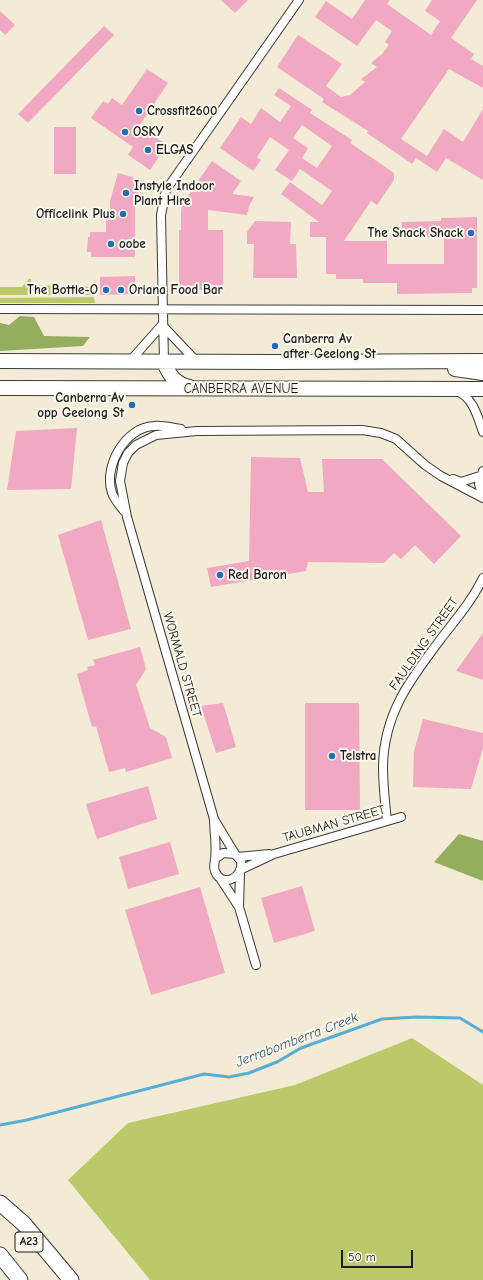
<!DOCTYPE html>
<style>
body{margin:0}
#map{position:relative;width:483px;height:1280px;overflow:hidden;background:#f3ebd5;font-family:"Comic Neue",sans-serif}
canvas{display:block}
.scale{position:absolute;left:341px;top:1250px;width:72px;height:18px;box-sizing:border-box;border:2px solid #1c1c1c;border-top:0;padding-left:5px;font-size:12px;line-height:14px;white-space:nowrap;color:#1c1c1c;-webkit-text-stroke:3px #fbf7ec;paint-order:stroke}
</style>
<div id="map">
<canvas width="483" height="1280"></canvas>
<div class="scale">50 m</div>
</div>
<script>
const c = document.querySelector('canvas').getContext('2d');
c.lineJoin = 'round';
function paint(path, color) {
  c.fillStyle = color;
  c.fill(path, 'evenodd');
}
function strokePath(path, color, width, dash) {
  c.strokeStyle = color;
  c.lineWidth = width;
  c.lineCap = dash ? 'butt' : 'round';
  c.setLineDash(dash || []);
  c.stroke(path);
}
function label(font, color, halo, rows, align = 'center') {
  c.font = font + ' "Comic Neue",sans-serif';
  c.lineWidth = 4;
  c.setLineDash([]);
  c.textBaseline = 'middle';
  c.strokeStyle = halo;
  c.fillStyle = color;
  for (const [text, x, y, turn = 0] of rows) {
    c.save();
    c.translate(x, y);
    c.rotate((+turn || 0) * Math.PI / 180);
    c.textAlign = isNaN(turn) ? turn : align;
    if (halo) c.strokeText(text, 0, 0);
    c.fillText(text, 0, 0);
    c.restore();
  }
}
const green = new Path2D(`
 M29,279H31V285L95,287V295H0V287H22Z
 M94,297L95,303H0V298Z
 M412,1038L483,1085V1280H150L68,1180L128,1123L295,1085Z`);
const forest = new Path2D(`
 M20,316L34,317L44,336L90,337L83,346L0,351V323L9,325Z
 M459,834L483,841V881L434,862Z`);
const stream = new Path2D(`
 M0,1125L27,1120L204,1074L229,1077L249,1073L277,1062L301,1048L382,1019L417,1017L460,1018L483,1032`);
const building = new Path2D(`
 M221,0H248L235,13Z
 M365,0H390L387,4L431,35L440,21L425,11L432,0H477L451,38L474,54L471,59L483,66V88L449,69L401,139L427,156L444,129L463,142L483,109V180L446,158L437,172L416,158L412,164L367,133L368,131L322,102L324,99L277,67L298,35L342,64L326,86L341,97L350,95L365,82L361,79L377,67L371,63L382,54L389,45L385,42L392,31L376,20L357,46L315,17L326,1L352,19Z
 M0,11L15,25L5,35L0,30Z
 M104,26L114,35L28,123L18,114Z
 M147,69L168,83L139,126L167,145L150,170L128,155L133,147L91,118L103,101L108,104L112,98L122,105Z
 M279,88L312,110L310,113L352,140L350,143L394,173V180L377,205L371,201L344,241H387V264H444V237H402V222L441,221V218L477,217V288H472V293L397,294V283H363V279H336V274H326V237H310V222H319L281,194L290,182L322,205L332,191L300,169L292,181L275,170L289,150L270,137L257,157L261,160L253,171L220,148L241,117L251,124L261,108L280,122L291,106L274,95ZM302,125L332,146L317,168L302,158L308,148L293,138Z
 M54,127H76V174H54Z
 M212,161L241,181L232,194L254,197L249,206L247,215L208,210V230H223V290H179V230H181V210L183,203Z
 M118,173L142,180L135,206V257H91V252H87L88,237H90V232H106V220H110V201Z
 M255,221L291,222L290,244H296L297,278H253L254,244H247V232Z
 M135,276V289L132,294L100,295V277Z
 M77,428L71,489L7,490L16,431Z
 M251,457L300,458L308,492H324L322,459H382L461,536L434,564L415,545L401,559L394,553L384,563L308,562L306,571L211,587L207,568L249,561Z
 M101,520L131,629L88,640L58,535Z
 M483,633V680L456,671Z
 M140,647L146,669L136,685L150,728L166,737L172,758L126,772L125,768L109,772L96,726L92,727L77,674L88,670L87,667L95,665L93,660Z
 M223,703L236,747L216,753L201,706Z
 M305,703H359L360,810H305Z
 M423,719L483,733V748L471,789L413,787L414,751Z
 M148,786L157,819L97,839L86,804Z
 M170,842L179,874L128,889L119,857Z
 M302,886L315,931L274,943L261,898Z
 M200,887L225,973L151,995L125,910Z`);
const minor = new Path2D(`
 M0,309L483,310
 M162,325L197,362
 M130,361L162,325
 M164,362L161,215L166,190L299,0
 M456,391C473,396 478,418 483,432
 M483,471L479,484L483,497
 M453,479L461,482L480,476
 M124,511C120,506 114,499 112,493C103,467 125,427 154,426C163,425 173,428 181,429
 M214,819L235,854
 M387,821C385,803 383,784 383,766C384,712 412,677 443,636C457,618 473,599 483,578
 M238,857L269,854
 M215,859L223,853L235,854L241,861C244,879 221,888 215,871C213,867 215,863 215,859C217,846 214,832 214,819L127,517L120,481L123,463L128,453L136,445L156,435L197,431L362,430L381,433L396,439L425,465L441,476L483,498
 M240,870L274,854L401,817
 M240,873L239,907L256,965
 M220,878L239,907`);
const trunk = new Path2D(`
 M0,361L274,362L483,361
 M164,362C169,375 175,384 190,387
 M455,369L483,373
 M0,388L483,389`);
const motorway = new Path2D(`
 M0,1203L24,1224L71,1280
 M0,1255L20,1280`);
const markers = [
 [139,111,4,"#1f6fb2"],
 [125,132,4,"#1f6fb2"],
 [148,150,4,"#1f6fb2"],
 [126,193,4,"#1f6fb2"],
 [123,214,4,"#1f6fb2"],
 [471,233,4,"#1f6fb2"],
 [111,244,4,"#1f6fb2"],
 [106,290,4,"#1f6fb2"],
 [121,290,4,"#1f6fb2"],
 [275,346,4,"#1f6fb2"],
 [132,405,4,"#1f6fb2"],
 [220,575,4,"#1f6fb2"],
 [332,756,4,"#1f6fb2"]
];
const shields = [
 [29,1242,28]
];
const shieldNames = [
 ["A23",29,1242]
];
const poiNames = [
 ["Crossfit2600",147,111],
 ["OSKY",133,132],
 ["ELGAS",156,150],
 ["Instyle Indoor",134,186],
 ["Plant Hire",134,201],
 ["Officelink Plus",115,214,"right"],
 ["The Snack Shack",463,233,"right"],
 ["oobe",119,244],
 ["The Bottle-O",98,290,"right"],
 ["Oriana Food Bar",129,290],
 ["Canberra Av",283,339],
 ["after Geelong St",283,354],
 ["Canberra Av",124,398,"right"],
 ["opp Geelong St",124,413,"right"],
 ["Red Baron",228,575],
 ["Telstra",340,756]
];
const streetNames = [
 ["CANBERRA AVENUE",241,389],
 ["FAULDING STREET",424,644,-55],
 ["WORMALD STREET",182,665,74],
 ["TAUBMAN STREET",334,824,-16]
];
const waterNames = [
 ["Jerrabomberra Creek",297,1040,-21]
];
paint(green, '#bcc96a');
paint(forest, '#95ad5e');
strokePath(stream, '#57aed4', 3);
paint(building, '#f1a8c3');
strokePath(minor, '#3c3b38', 10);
strokePath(trunk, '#3c3b38', 16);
strokePath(motorway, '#3c3b38', 17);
strokePath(minor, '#fff', 8);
strokePath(trunk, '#fff', 14);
strokePath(motorway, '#fff', 15);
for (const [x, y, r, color] of markers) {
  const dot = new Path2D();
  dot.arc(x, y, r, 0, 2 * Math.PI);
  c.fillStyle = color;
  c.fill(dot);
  strokePath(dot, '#fbf7ec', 1.5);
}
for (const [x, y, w] of shields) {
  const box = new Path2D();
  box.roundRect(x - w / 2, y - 10, w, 20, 3);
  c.fillStyle = '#fbf7ec';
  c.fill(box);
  strokePath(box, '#1c1c1c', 1);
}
label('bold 12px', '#1c1c1c', null, shieldNames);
label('bold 13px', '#1c1c1c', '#fbf7ec', poiNames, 'left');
label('13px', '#1c1c1c', '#fbf7ec', streetNames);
label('italic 14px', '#375e6f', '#fbf7ec', waterNames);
</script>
